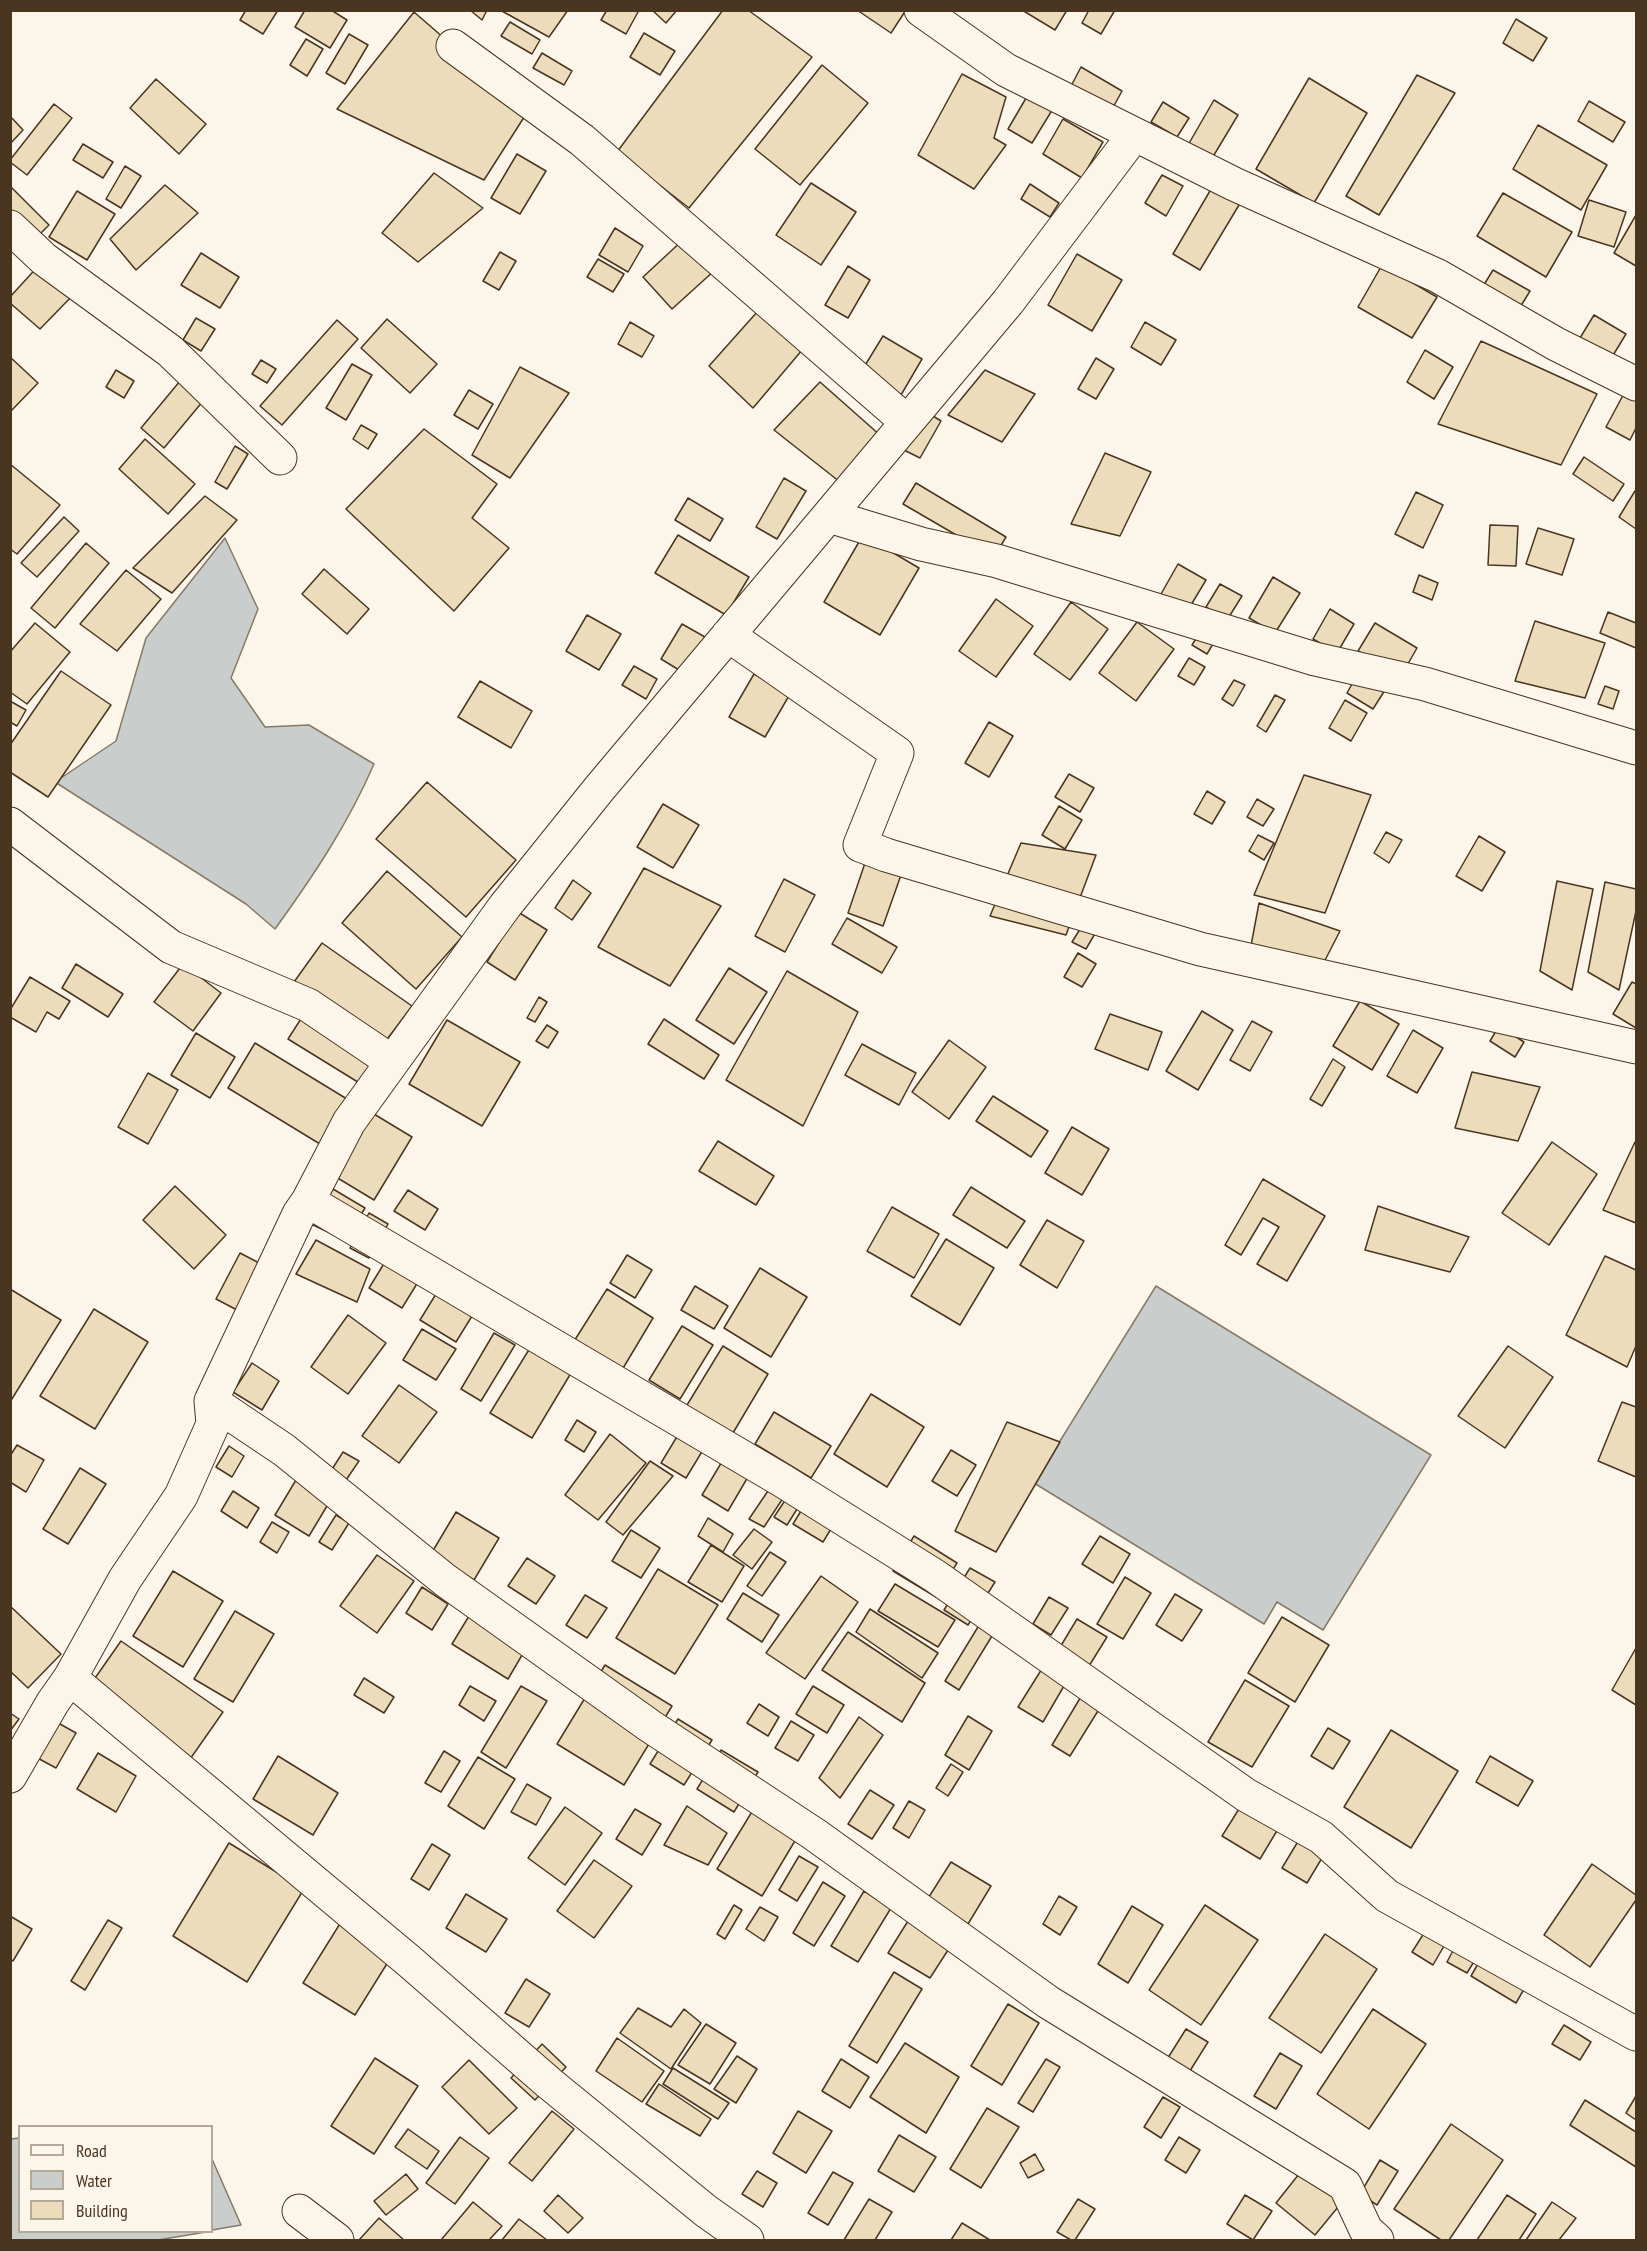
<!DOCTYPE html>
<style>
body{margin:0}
#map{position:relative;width:1647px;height:2251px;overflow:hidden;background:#fbf6e9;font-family:"PT Sans Narrow",sans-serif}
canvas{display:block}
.frame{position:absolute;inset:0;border:12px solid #4a3520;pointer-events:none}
.legend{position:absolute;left:18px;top:2125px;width:195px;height:108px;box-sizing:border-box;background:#fbf6e9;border:2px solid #b4a999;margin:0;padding:8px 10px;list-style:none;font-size:18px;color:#4a3520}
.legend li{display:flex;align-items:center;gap:12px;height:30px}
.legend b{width:30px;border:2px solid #b4a999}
</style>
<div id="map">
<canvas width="1647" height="2251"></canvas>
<div class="frame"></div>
<ul class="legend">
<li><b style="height:8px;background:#fbf6e9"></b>Road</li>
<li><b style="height:16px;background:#c9cecd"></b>Water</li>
<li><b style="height:16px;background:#ecdcbc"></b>Building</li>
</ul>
</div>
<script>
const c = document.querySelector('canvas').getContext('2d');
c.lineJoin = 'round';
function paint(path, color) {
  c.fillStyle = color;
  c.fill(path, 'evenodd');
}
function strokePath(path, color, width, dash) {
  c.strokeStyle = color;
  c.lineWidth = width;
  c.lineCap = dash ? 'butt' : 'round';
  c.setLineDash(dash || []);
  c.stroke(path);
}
const water = new Path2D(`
 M225,538L258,609L231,678L265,727L309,725L374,764C348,824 314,875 275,929L246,904L55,782L116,741L146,638Z
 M1156,1286L1431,1455L1323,1630L1277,1602L1264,1624L1034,1483Z
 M19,2138L20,2232H206L158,2240H11V2139Z
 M212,2159L241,2225L212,2230Z`);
const building = new Path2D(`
 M246,10H278L263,34L240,20Z
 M305,10H331L347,20L330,48L295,27Z
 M470,10H487L482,20Z
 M500,10H568L549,37Z
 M607,10H636L638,12L626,34L601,20Z
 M652,10H677L666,23Z
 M723,10H748L812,57L689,208L617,152Z
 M857,10H906L891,33Z
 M1022,10H1067L1055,30Z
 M1089,10H1115L1101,34L1082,23Z
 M414,12L528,111L484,180L337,109Z
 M1516,19L1547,38L1533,61L1503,43Z
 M510,22L540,40L532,54L501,36Z
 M644,33L675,51L660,75L630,57Z
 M349,34L368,45L345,84L326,73Z
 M306,39L323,49L307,76L290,65Z
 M542,53L572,71L564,85L533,68Z
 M822,65L868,103L800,185L755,149Z
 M1081,67L1122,91L1110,113L1069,90Z
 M962,74L1006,97L994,138L1006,145L974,189L918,155Z
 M1417,75L1455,93L1379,215L1346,196Z
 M1309,78L1367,113L1314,203L1256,169Z
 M156,79L206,124L179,154L130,108Z
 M1029,93L1054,107L1032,143L1008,129Z
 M1214,100L1238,115L1208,165L1184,152Z
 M1589,101L1625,122L1613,142L1578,121Z
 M1163,102L1189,118L1177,137L1151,122Z
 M54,104L72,118L27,175L10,162V160Z
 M10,116L23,130L10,144Z
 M1063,119L1103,142L1082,178L1043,154Z
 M1538,125L1607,165L1581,210L1513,169Z
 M83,144L113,162L103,178L73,160Z
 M517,154L546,171L520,214L491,198Z
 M125,166L141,176L121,208L106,199Z
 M434,173L483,208L418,262L382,233Z
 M1162,175L1183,186L1166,216L1145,203Z
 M811,183L856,212L821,265L776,235Z
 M1030,184L1059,203L1050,217L1021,199Z
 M1214,184L1242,200L1200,270L1173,254Z
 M165,185L198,213L136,270L110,239Z
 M10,186L49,225L19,255L10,247Z
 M77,191L115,214L87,260L49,237Z
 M1503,193L1572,232L1546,277L1477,236Z
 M1589,200L1626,212L1614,247L1578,236Z
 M1636,215V266L1614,253Z
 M615,228L643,246L628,272L599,255Z
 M685,238L715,270L672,309L643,277Z
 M500,252L516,261L499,290L483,281Z
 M201,253L239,277L220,308L181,285Z
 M1077,254L1122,280L1092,331L1048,305Z
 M598,259L624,274L613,292L587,277Z
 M41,263L76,292L40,329L10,303V297Z
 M1382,265L1437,297L1412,338L1358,307Z
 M848,266L870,280L848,318L825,305Z
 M1493,270L1530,291L1519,309L1482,288Z
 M758,311L803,349L753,408L709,366Z
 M1594,315L1626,334L1612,357L1580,338Z
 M196,318L215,329L201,351L183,340Z
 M387,319L437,364L410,393L361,348Z
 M337,320L358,339L282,425L260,406Z
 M630,322L654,336L642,357L618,344Z
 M1145,322L1176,340L1161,365L1131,347Z
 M883,336L922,359L901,395L861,372Z
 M1481,341L1597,394L1561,465L1438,424Z
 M1425,350L1453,367L1434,399L1407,382Z
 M10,357L38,383L10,412Z
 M1096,358L1114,369L1096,399L1078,389Z
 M261,360L276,369L267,383L252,374Z
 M195,363L218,383L164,448L141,428Z
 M352,364L372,375L346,420L326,408Z
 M520,367L569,393L510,478L472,455Z
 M116,370L134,381L124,398L106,387Z
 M985,370L1035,394L1002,442L948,415Z
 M820,382L881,436L840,482L774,430Z
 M1628,386L1636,391V428L1630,440L1606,427Z
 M469,390L493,404L478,429L454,415Z
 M925,411L941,421L920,458L902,449Z
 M361,425L377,434L368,449L353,439Z
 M424,429L497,484L472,518L509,548L454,611L346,509Z
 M145,439L195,484L168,514L119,469Z
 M235,446L248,454L227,489L215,482Z
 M1105,453L1151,472L1120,536L1071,524Z
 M1584,457L1624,484L1613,501L1573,474Z
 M10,464L60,505L17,554L10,549Z
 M784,478L806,491L777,539L756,527Z
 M916,483L1006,537L994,557L903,504Z
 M1635,491L1636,492V529L1619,517Z
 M1416,492L1443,505L1423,548L1395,534Z
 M205,496L237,520L172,593L133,568Z
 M688,498L723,519L710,541L675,520Z
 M64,517L79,531L37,577L21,563Z
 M1490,525L1518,526L1516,566L1488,565Z
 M1538,528L1574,539L1562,575L1526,564Z
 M678,535L749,577L726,615L655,573Z
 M863,535L919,568L880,635L824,602Z
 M86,543L109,563L55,628L31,608Z
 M1178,564L1206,580L1188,610L1161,594Z
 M324,569L369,609L347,634L302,594Z
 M126,570L161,599L117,651L80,624Z
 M1419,575L1438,583L1432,600L1413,592Z
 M1273,577L1300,593L1275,633L1249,618Z
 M1220,584L1242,596L1227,620L1206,607Z
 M996,599L1033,626L996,677L959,651Z
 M1071,602L1108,629L1070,680L1034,654Z
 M1330,609L1354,624L1337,653L1313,639Z
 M1608,612L1636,623V648L1600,633Z
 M587,615L621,634L599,670L566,651Z
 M1535,621L1605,643L1585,698L1515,681Z
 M1137,622L1174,649L1136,701L1099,673Z
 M35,623L70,652L27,704L10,692V652Z
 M1375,623L1417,648L1401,676L1358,651Z
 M682,624L705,637L684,673L661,659Z
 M1202,629L1217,637L1207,654L1192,645Z
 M1189,658L1205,667L1194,685L1178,676Z
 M634,666L657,679L646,699L622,685Z
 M61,671L111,705L48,797L10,772V745Z
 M1358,673L1385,690L1373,709L1347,693Z
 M754,674L790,694L765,737L729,717Z
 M1234,680L1245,685L1233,706L1222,699Z
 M480,681L532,711L511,748L458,717Z
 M1605,686L1619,691L1613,709L1598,704Z
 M1275,695L1285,700L1266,732L1257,726Z
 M1345,700L1367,713L1351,741L1329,728Z
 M10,701L26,710L17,726L10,722Z
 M989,722L1013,736L989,777L965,763Z
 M1069,774L1094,788L1080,812L1055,797Z
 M1304,775L1371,795L1325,913L1254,895Z
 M427,782L516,860L466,917L376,839Z
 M1207,791L1225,802L1212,824L1194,814Z
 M1257,799L1274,809L1263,826L1247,817Z
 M663,804L699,825L673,868L637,847Z
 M1059,806L1082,820L1065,849L1042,835Z
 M1386,832L1402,840L1389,863L1374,853Z
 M1258,835L1274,843L1264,860L1249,851Z
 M1479,836L1505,852L1482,891L1456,876Z
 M1021,843L1096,855L1066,935L990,916Z
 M865,863L901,875L883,926L848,913Z
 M644,868L721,906L670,986L598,947Z
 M387,871L462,937L416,989L342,923Z
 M784,879L815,895L785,952L755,936Z
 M573,880L591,893L572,920L555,908Z
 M1557,881L1593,889L1572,990L1540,971Z
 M1605,882L1636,889V911L1619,990L1588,972Z
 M1259,903L1340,931L1321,968L1250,951Z
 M518,912L547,930L515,980L487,962Z
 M847,918L897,947L882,973L832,944Z
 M1087,918L1100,925L1086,949L1072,942Z
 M322,943L412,1006L382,1046L294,982Z
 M1078,953L1096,964L1082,987L1064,977Z
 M76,964L123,994L108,1017L62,988Z
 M183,964L221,993L193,1031L154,1002Z
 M729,968L767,992L734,1044L696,1020Z
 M787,971L858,1012L803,1126L726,1080Z
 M30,977L70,1001L59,1019L47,1012L36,1032L10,1017V1010Z
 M1632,982L1636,984V1028L1613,1014Z
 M539,997L547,1002L535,1022L527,1018Z
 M1360,1001L1399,1024L1372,1070L1333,1046Z
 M306,1011L378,1056L361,1084L288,1039Z
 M1202,1011L1233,1030L1198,1090L1166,1071Z
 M1110,1014L1162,1032L1148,1070L1095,1049Z
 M664,1019L719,1055L704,1079L648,1044Z
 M447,1020L520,1062L482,1126L409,1084Z
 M1252,1021L1272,1032L1250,1071L1230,1060Z
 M547,1025L558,1032L548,1048L536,1041Z
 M1499,1026L1524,1042L1515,1057L1490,1041Z
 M1413,1030L1443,1048L1417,1093L1387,1076Z
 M196,1033L235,1057L210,1098L171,1075Z
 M949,1040L986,1067L949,1119L912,1092Z
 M255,1043L347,1099L320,1144L228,1088Z
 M862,1044L916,1073L899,1105L845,1075Z
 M1333,1059L1345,1067L1322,1106L1310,1099Z
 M1472,1072L1540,1087L1518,1141L1455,1128Z
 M148,1073L178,1090L148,1144L118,1127Z
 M993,1096L1048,1131L1031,1157L976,1121Z
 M369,1111L412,1137L374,1200L331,1174Z
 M1072,1127L1109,1149L1082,1195L1045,1173Z
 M718,1141L774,1176L756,1205L699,1171Z
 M1552,1142L1597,1174L1549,1245L1502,1213Z
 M1635,1142H1636V1223L1603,1210Z
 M1263,1179L1325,1216L1287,1281L1257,1264L1279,1227L1263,1218L1241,1255L1225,1245Z
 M175,1186L226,1235L194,1269L143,1220Z
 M971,1187L1025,1221L1007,1248L953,1215Z
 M333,1189L365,1208L345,1240L311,1224Z
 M408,1190L438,1209L425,1230L394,1211Z
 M1378,1206L1469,1237L1450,1272L1365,1250Z
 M892,1207L939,1234L914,1278L867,1251Z
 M369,1213L388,1224L369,1258L350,1248Z
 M1047,1220L1084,1241L1057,1288L1020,1265Z
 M946,1239L994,1268L960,1325L911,1296Z
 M316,1240L370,1269L357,1302L296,1274Z
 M240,1253L263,1265L239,1311L216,1299Z
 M627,1255L652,1270L635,1298L610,1283Z
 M1605,1256L1636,1270V1346L1627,1367L1566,1335Z
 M385,1262L418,1282L402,1308L369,1288Z
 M760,1268L807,1297L771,1357L724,1328Z
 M695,1286L728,1306L714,1329L681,1310Z
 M10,1289L61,1320L10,1402Z
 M607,1289L653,1318L619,1375L571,1346Z
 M436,1294L472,1316L456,1342L420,1320Z
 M94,1309L148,1342L95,1429L40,1396Z
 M348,1315L386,1343L348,1394L311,1367Z
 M682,1326L713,1345L680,1399L649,1380Z
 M422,1329L456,1349L436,1380L403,1360Z
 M494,1333L515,1345L481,1401L461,1389Z
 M723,1346L768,1374L730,1438L684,1410Z
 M1508,1346L1553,1377L1505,1448L1458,1416Z
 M530,1348L571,1373L532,1438L490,1413Z
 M252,1363L279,1381L262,1410L233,1392Z
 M399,1385L437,1412L399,1463L362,1436Z
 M871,1394L924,1427L887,1487L834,1454Z
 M1622,1402L1636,1407V1477L1598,1461Z
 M774,1412L831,1446L811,1478L755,1444Z
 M577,1420L596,1432L584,1452L565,1440Z
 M1007,1422L1060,1442L996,1552L955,1531Z
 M610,1434L646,1463L598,1520L565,1495Z
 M678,1435L703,1450L686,1478L661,1463Z
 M17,1445L44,1460L26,1492L10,1482V1456Z
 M229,1446L244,1456L232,1477L216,1467Z
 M951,1450L976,1465L957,1496L932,1481Z
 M343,1452L359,1461L344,1483L329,1474Z
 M726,1455L752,1470L728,1511L702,1495Z
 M650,1461L673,1476L623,1535L606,1522Z
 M80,1468L106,1484L68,1544L43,1529Z
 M296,1480L330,1501L309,1536L275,1515Z
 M774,1482L789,1489L764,1527L749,1519Z
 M233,1491L259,1508L247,1528L221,1511Z
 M790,1493L802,1501L787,1525L774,1517Z
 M804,1506L834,1524L823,1542L793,1524Z
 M456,1512L499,1538L474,1580L431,1554Z
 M336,1515L349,1523L332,1550L319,1542Z
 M708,1518L733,1534L723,1552L698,1536Z
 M272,1522L289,1532L277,1553L260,1542Z
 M754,1529L772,1542L752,1569L733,1555Z
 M631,1530L660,1548L641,1578L612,1561Z
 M914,1536L957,1563L936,1597L893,1571Z
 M1100,1536L1130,1554L1113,1583L1082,1564Z
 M711,1545L744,1566L722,1602L688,1582Z
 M770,1552L786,1562L762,1596L747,1586Z
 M377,1555L414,1581L377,1633L340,1606Z
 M527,1558L555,1576L536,1604L508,1586Z
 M970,1568L995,1582L968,1625L944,1610Z
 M658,1569L718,1605L675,1674L616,1638Z
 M173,1571L223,1601L183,1667L133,1636Z
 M821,1576L858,1602L805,1679L766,1653Z
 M1125,1577L1151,1593L1123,1639L1097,1624Z
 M895,1584L955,1620L938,1647L878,1611Z
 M422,1587L448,1604L432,1630L406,1613Z
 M743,1593L779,1615L762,1642L727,1619Z
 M1175,1594L1202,1610L1182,1641L1156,1625Z
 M585,1595L607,1608L587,1638L566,1625Z
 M1049,1597L1068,1608L1051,1635L1033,1624Z
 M10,1606L61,1654L28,1688L10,1671Z
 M870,1609L938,1653L922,1678L856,1632Z
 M235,1611L274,1634L233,1702L194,1679Z
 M469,1616L525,1650L508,1679L452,1644Z
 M1282,1617L1329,1645L1295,1702L1248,1673Z
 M1077,1619L1107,1637L1089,1666L1059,1649Z
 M981,1622L995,1631L959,1690L945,1681Z
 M848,1632L925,1683L902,1722L822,1670Z
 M121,1641L223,1712L188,1762L86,1691Z
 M1636,1648V1705L1612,1690Z
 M1045,1664L1068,1679L1043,1722L1018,1707Z
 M605,1665L672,1706L624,1785L557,1744Z
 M364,1678L394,1697L384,1713L354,1695Z
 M1245,1680L1289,1706L1252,1767L1208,1742Z
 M470,1686L496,1701L484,1721L459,1705Z
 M521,1686L547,1701L506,1768L481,1752Z
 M813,1686L844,1705L827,1733L796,1714Z
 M1082,1695L1101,1706L1070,1756L1052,1745Z
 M759,1704L779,1717L768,1736L747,1723Z
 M10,1713L19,1719L10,1731Z
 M968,1716L992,1731L969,1770L945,1755Z
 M859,1717L883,1735L840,1798L819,1778Z
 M678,1719L712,1740L684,1785L650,1764Z
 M53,1720L76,1733L56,1768L32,1755Z
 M791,1721L814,1735L798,1761L775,1748Z
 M1328,1728L1350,1741L1333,1769L1311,1756Z
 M1391,1730L1458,1771L1411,1848L1344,1807Z
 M721,1750L758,1772L734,1812L697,1789Z
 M444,1751L460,1761L441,1792L425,1783Z
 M98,1753L136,1776L116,1812L77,1789Z
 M278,1756L338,1793L313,1835L253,1799Z
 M1490,1756L1533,1781L1518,1806L1476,1782Z
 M478,1757L515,1779L484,1829L448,1806Z
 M951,1764L963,1772L948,1796L936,1788Z
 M527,1784L551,1798L536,1825L511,1812Z
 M870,1790L894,1805L872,1839L848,1824Z
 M764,1792L808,1819L762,1896L717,1869Z
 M909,1801L925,1810L909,1838L893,1828Z
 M1244,1801L1281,1824L1260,1859L1222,1836Z
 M687,1806L727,1833L708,1865L664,1845Z
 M565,1807L602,1833L565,1885L528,1858Z
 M635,1809L661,1824L642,1855L616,1839Z
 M1303,1833L1328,1848L1307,1883L1282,1868Z
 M229,1843L304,1889L247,1982L173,1936Z
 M432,1844L450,1855L429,1890L411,1879Z
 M799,1856L818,1867L797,1901L779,1890Z
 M594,1860L632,1886L594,1938L557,1911Z
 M951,1862L991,1886L968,1924L927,1900Z
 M1592,1864L1636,1895V1900L1590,1967L1544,1935Z
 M823,1882L845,1896L814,1946L793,1933Z
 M864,1891L891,1908L858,1962L831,1946Z
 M466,1894L507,1919L486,1952L446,1928Z
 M1059,1896L1077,1907L1060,1935L1043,1924Z
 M734,1905L742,1910L725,1939L717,1934Z
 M1205,1905L1258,1940L1201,2025L1149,1990Z
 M1132,1906L1163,1925L1128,1983L1098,1964Z
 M760,1907L778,1917L764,1941L746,1929Z
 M10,1916L32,1929L13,1961L10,1959Z
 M108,1920L122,1928L85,1990L71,1981Z
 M908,1921L950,1947L930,1978L888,1953Z
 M341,1922L393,1954L355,2015L303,1983Z
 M1428,1927L1448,1939L1433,1965L1412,1952Z
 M1325,1934L1377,1969L1321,2053L1269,2018Z
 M1457,1943L1478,1955L1467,1973L1447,1962Z
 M1482,1957L1527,1984L1516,2003L1471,1976Z
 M894,1972L922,1989L877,2063L849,2046Z
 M526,1979L550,1994L529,2027L505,2013Z
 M1008,2004L1039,2023L1002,2085L971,2066Z
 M638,2008L671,2027L684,2009L701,2023L671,2069L620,2033Z
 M1373,2009L1426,2044L1369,2129L1317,2094Z
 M706,2024L736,2043L710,2084L678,2065Z
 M1564,2025L1591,2042L1580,2060L1552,2044Z
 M1186,2029L1208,2042L1188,2074L1166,2061Z
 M617,2038L664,2071L642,2102L596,2071Z
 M905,2043L959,2077L926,2133L870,2097Z
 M542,2044L566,2067L535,2100L511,2078Z
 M1280,2053L1302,2066L1276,2109L1254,2096Z
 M737,2056L757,2069L736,2103L714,2089Z
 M375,2058L418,2086L374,2154L331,2126Z
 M841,2059L869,2077L850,2108L822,2091Z
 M1046,2059L1060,2067L1033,2112L1018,2103Z
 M469,2060L517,2108L489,2134L442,2087Z
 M673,2068L729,2103L718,2119L663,2084Z
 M659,2084L711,2119L700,2136L646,2104Z
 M1636,2096V2120L1626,2113Z
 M1163,2097L1180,2107L1161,2138L1144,2127Z
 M1585,2100L1636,2132V2167L1570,2125Z
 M987,2108L1019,2127L981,2188L950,2169Z
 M552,2111L574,2129L532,2181L509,2163Z
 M798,2111L832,2131L806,2173L773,2153Z
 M1451,2124L1503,2160L1449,2240H1441L1394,2209Z
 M408,2129L439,2151L427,2169L395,2147Z
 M899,2135L936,2157L914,2192L878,2171Z
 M460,2137L489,2158L455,2204L426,2183Z
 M1179,2137L1200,2150L1186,2173L1165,2160Z
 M1035,2154L1044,2170L1028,2178L1020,2163Z
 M1380,2160L1398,2171L1377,2205L1360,2194Z
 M1303,2169L1343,2201L1315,2235L1276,2203Z
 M757,2171L777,2183L763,2207L742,2194Z
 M833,2172L853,2183L828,2225L808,2213Z
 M406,2174L418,2189L386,2215L374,2201Z
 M558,2195L583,2218L568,2233L544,2211Z
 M1245,2195L1272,2211L1253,2240L1227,2224Z
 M1507,2195L1536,2214L1519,2240H1477Z
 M869,2199L892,2212L875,2240H844Z
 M1078,2199L1095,2209L1075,2240H1071L1057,2232Z
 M473,2202L502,2226L489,2240H441Z
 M1552,2202L1576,2218L1559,2240H1526Z
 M379,2218L404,2240H359Z
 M519,2219L547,2240H502Z
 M962,2223L990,2240H951Z`);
const minor = new Path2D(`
 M921,10L1006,70L1234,184L1438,276L1556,344L1636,384
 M453,46L582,140L906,421
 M10,227L44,259L170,351L280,458
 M829,516L921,544L997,561L1315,659L1425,684L1636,748
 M728,635L897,753L860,845L886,855L1200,949L1636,1047
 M10,824L171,947L308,1005L391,1061
 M308,1201L783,1481L935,1576L1246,1795L1321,1837L1387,1896L1636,2034
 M211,1401L284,1450L445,1580L650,1726L814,1834L1048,2002L1345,2185L1366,2230L1377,2240
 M70,1678L409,1961L549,2083L706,2211L747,2240
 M10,1776L53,1702L70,1678L125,1579L181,1496L213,1424L211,1401L299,1214L308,1201L349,1122L505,906L599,789L1008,302L1134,135
 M299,2211L337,2240`);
paint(water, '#c9cecd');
strokePath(water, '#887966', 1.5);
paint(building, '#ecdcbc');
strokePath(building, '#4a3520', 1.5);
strokePath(minor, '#4a3520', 35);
strokePath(minor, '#fbf6e9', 33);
</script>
